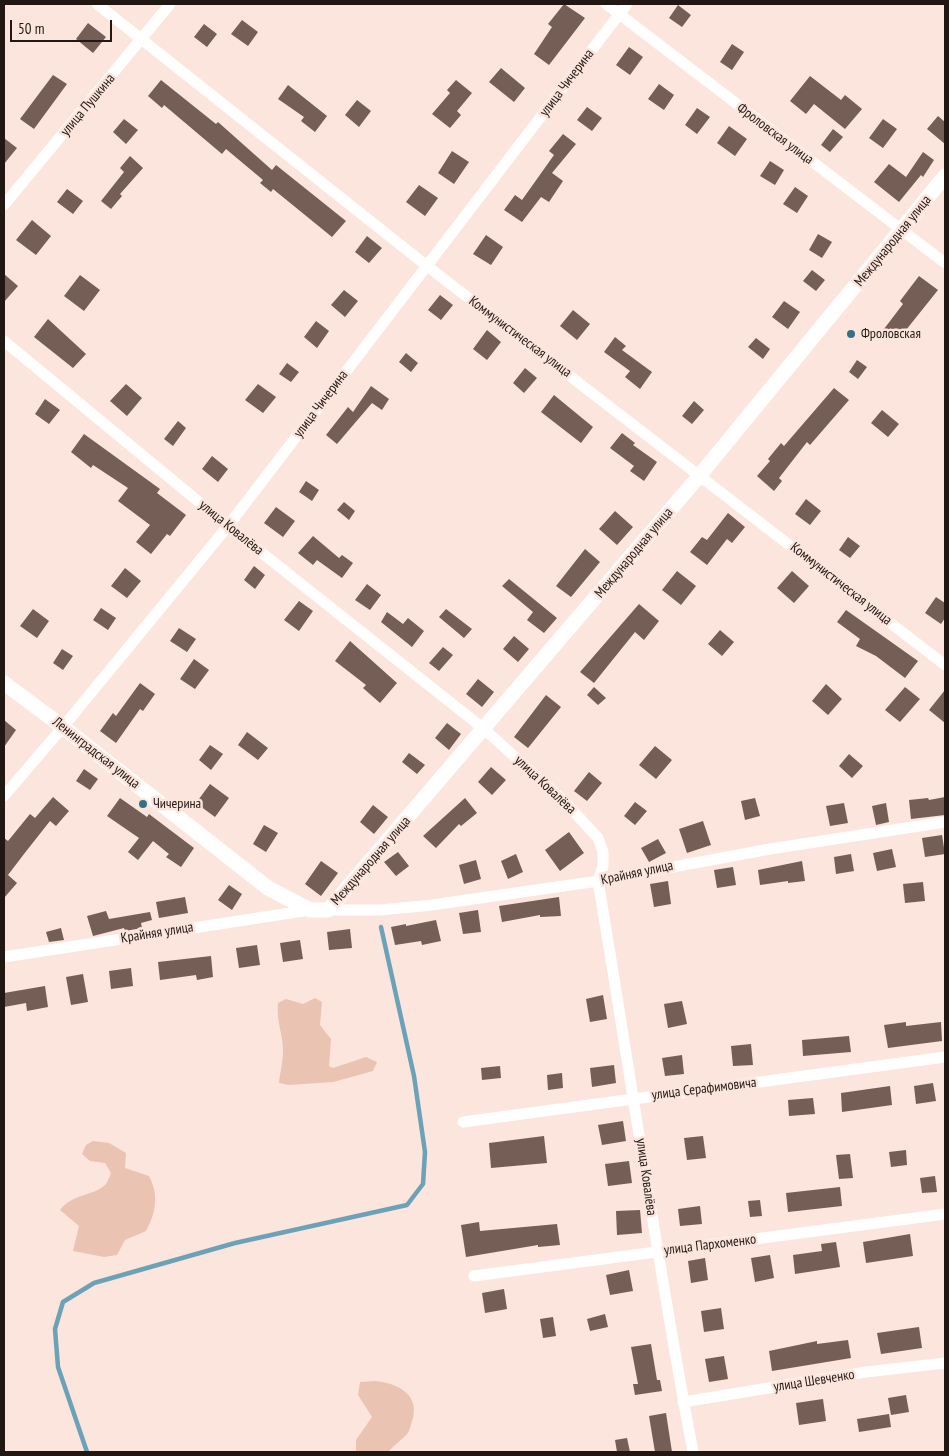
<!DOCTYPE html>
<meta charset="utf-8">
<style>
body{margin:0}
#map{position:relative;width:949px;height:1456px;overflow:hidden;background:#fbe5dc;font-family:"PT Sans Narrow",sans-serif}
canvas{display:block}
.frame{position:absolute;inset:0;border:5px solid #211814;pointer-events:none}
.scale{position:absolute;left:10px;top:20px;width:102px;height:22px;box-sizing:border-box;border:2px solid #211814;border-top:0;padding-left:6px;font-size:15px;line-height:18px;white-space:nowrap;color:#211814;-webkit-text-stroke:4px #fbe5dc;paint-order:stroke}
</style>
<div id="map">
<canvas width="949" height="1456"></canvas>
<div class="frame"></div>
<div class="scale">50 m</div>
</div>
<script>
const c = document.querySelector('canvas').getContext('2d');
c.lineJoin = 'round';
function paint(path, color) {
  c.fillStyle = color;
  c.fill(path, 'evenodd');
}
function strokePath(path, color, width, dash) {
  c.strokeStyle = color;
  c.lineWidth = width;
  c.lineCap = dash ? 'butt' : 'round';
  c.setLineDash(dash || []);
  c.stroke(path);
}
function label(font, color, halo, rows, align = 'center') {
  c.font = font + ' "PT Sans Narrow",sans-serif';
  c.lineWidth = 5;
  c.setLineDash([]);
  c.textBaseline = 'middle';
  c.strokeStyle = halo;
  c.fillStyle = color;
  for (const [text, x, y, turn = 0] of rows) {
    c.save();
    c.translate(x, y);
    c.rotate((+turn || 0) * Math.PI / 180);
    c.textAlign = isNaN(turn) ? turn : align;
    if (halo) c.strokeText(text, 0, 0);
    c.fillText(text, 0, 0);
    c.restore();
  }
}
const green = new Path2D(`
 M315,998L322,1002L320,1025L331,1039L329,1066L333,1068L366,1057L377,1062L373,1071L333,1082L289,1085L279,1083C280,1072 283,1063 283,1051C283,1035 276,1020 278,1003L286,999L303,1004Z
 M93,1141L109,1143L126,1153L125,1168L149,1176C159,1195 156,1213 146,1231L125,1240L117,1255L104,1257L73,1251L79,1226L60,1210C73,1193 95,1196 106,1184C108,1181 110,1176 111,1173L105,1163L90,1161L82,1154L86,1145Z
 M375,1381C396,1383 419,1393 413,1418C411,1423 410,1429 408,1433C402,1440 394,1445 388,1452H356V1440L372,1417L358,1395L360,1382Z`);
const stream = new Path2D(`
 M87,1452L58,1367L55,1329L63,1302L94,1283L235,1243L407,1205L423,1184L425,1152L414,1076L381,927`);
const building = new Path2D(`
 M564,4L585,18L549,65L534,54L552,27L548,24Z
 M678,5L691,15L682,27L669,18Z
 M242,20L258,32L248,46L231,34Z
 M88,23L106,37L93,53L76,39Z
 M204,24L217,34L207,47L194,37Z
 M732,44L744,52L732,70L720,62Z
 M629,47L643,57L630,75L616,65Z
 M501,68L525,88L514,102L489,82Z
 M53,75L67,84L34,129L20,119Z
 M810,76L841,100L845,95L862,109L845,129L814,104L806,114L790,101Z
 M161,80L216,124L218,122L272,170L276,165L346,221L332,237L273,189L271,192L260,183L263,180L226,149L222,154L164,105L162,108L148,96Z
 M456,80L472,93L457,111L461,115L450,128L432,114L450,93L447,90Z
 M659,84L674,95L664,110L648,99Z
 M288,85L327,116L315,132L301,121L304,117L278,99Z
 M357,100L371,111L359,127L345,115Z
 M587,107L602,118L592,131L577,120Z
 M697,108L710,117L697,134L685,125Z
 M938,116L945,122V144L927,129Z
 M124,119L138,130L126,144L113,132Z
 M883,119L897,129L883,148L869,138Z
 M729,126L747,139L735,156L717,143Z
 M833,129L843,137L830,152L821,145Z
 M563,134L576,144L552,173L563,181L549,202L541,197L522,222L504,210L515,195L522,200L554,155L549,151Z
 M4,138L17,148L4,164Z
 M452,151L469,162L454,184L438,173Z
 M923,152L934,160L923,177L921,175L899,202L874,182L889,164L906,177Z
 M130,156L143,168L120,194L122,196L111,209L101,201L124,172L120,168Z
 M770,161L784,170L775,185L760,176Z
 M419,185L438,198L425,216L406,202Z
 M795,187L808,196L797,213L783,204Z
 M67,189L83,201L73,214L57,202Z
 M32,220L51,236L36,255L16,240Z
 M818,234L832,242L822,258L809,250Z
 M486,235L503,247L491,265L473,254Z
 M367,236L382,248L369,263L355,252Z
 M812,270L825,280L816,291L803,281Z
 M4,274L18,286L4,302Z
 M80,275L100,290L84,311L64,296Z
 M919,276L938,290L898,340L884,329L903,304L900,301Z
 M344,290L358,301L345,317L331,305Z
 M440,295L453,305L441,320L428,310Z
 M784,301L800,312L788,329L772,317Z
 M573,310L590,324L577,340L560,326Z
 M48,319L86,354L73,368L34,337Z
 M316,321L329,331L317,348L304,337Z
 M487,330L501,342L487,360L473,349Z
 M615,337L626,346L622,350L652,372L640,389L625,377L630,371L604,352Z
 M756,338L770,349L763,359L748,347Z
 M406,353L418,363L411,372L399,362Z
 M857,360L867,367L858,379L849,372Z
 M287,363L299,372L291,382L279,374Z
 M525,368L537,378L524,393L513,383Z
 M126,384L142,398L127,416L110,401Z
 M258,384L276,397L263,413L245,400Z
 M371,386L389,399L382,410L372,403L337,444L326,435L348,407L353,412Z
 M834,388L849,400L810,445L807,442L779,478L782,481L774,491L757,476L770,461L768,459L781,443L784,446Z
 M554,395L593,427L581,443L541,412Z
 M45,399L60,410L49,424L35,414Z
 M694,401L704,410L692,424L682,416Z
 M882,410L899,424L888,437L871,423Z
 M178,421L186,428L173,446L164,439Z
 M622,433L635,443L633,445L657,462L644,481L630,471L634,466L610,448Z
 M84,434L160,489L157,493L186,515L170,536L167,534L151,554L136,542L150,525L118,501L128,488L93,465L91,468L71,452Z
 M212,456L228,469L218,482L202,469Z
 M306,481L319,490L312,501L299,492Z
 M806,499L821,511L810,525L795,514Z
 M344,502L355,511L349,520L337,510Z
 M276,507L295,521L283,537L264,523Z
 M615,511L633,527L617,545L599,529Z
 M728,513L745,527L732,543L727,539L707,565L690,552L702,537L707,540Z
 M313,536L339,558L342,555L353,563L342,578L317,560L313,565L298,553Z
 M848,537L860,546L850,558L839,550Z
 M585,549L600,562L571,597L556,586Z
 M254,566L265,575L255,589L244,580Z
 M125,568L141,581L127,598L111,586Z
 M677,571L696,586L681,605L662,590Z
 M792,571L809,586L794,603L777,588Z
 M509,579L557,618L544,633L527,620L533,612L502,586Z
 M367,584L381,595L370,610L355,600Z
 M936,597L945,603V618L941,624L925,613Z
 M299,601L313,611L299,631L284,620Z
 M639,604L659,621L644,640L635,632L594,683L580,672Z
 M101,608L116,618L108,630L93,620Z
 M33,609L49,621L37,638L20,626Z
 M446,609L472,629L464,638L439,617Z
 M846,610L918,661L905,678L876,656L856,646L860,639L837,622Z
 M387,612L403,624L408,618L424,631L412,647L381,622Z
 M179,628L196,639L187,652L170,641Z
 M720,630L734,642L722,656L708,644Z
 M514,636L529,649L518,662L503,649Z
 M350,641L397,683L380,703L363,688L366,685L335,661Z
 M443,647L453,655L439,671L429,663Z
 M62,649L73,656L63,670L53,663Z
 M194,659L209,670L195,689L180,679Z
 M478,679L494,692L482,707L466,694Z
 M140,683L155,694L143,711L140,709L116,743L100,731L113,713L116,716Z
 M826,684L842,699L828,715L812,701Z
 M594,687L606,698L598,705L587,695Z
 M905,687L920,699L900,722L885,710Z
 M945,690V723L929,710Z
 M546,695L561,707L528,748L514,737Z
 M4,720L16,730L4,747Z
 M447,723L461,734L449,750L435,738Z
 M247,732L268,748L258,760L238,745Z
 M210,745L223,754L211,770L199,760Z
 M655,746L672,760L656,779L639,765Z
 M409,753L425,765L417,774L402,762Z
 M849,754L863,766L852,778L839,766Z
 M491,767L506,780L492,795L478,782Z
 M84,769L98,779L90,790L76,781Z
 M589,772L602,783L587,801L574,791Z
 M210,784L229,798L215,817L196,803Z
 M53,797L69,811L56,826L50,821L24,854L8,875L17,883L4,898V838L8,841L30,814L35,818Z
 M945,797V815L911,819L909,800L928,798L929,800Z
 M120,798L147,817L149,814L194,848L181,867L166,857L169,854L153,841L138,860L128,852L139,838L107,816Z
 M465,798L477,813L461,826L459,824L436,848L423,836Z
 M755,798L760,816L745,820L741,801Z
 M635,802L647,811L635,825L624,816Z
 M844,803L848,823L830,826L826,806Z
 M886,803L889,822L876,825L872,806Z
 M373,805L388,817L374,834L360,822Z
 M703,821L711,845L687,853L679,829Z
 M264,825L278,833L266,852L253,844Z
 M569,832L584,853L560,871L545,850Z
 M942,835L945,854L925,857L922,838Z
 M658,839L666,853L649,862L641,848Z
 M892,849L896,867L877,871L873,853Z
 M398,852L409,866L396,876L384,862Z
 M516,854L523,872L508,879L501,861Z
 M851,854L854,871L836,874L834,857Z
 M476,860L481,879L464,884L459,865Z
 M321,861L338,873L321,896L305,884Z
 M802,861L805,881L788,883V881L760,885L758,870Z
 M733,867L736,885L717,888L714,870Z
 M668,881L671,904L654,907L650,884Z
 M923,882L925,901L905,903L903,884Z
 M229,885L242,894L232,910L218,900Z
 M185,897L188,913L159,918L156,902Z
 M559,897L561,916L540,917V915L502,922L499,906Z
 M478,910L481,932L463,934L459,913Z
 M106,911L109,919L150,912L152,920L141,923L142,928L125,931L124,928L93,936L87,916Z
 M436,920L441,941L422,945L421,941L395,945L391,927L406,924V926Z
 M61,928L64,940L49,942L46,932Z
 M350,929L352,948L329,950L327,932Z
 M300,940L303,959L283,962L280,943Z
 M257,945L260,965L239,968L236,948Z
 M211,956L213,977L197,980L196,975L160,980L158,962Z
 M131,968L133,986L111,989L109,971Z
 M83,974L88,1002L71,1005L66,977Z
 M45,986L48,1007L27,1011L26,1003L4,1007V993Z
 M603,995L607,1019L590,1022L586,999Z
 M682,1001L687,1024L668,1028L664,1004Z
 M906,1022V1026L941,1022L942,1041L888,1048L884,1025Z
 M849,1036L851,1052L803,1056L802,1040Z
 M751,1044L753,1065L733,1066L731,1046Z
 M682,1055L684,1074L665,1076L662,1058Z
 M614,1065L616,1083L592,1087L590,1068Z
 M500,1066L501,1078L482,1080L481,1068Z
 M562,1073L563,1088L548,1090L547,1075Z
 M933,1083L936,1101L916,1104L914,1086Z
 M890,1086L892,1105L842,1112L841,1093Z
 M813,1098L815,1114L789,1116L788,1100Z
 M623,1121L626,1141L602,1145L598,1125Z
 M544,1136L547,1163L491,1168L489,1143Z
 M703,1136L706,1158L687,1160L684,1138Z
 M906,1150L907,1165L891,1167L889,1152Z
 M850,1154L853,1178L839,1179L836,1155Z
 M629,1161L632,1183L608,1186L605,1164Z
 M935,1176L937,1192L922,1193L920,1178Z
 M840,1187L842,1206L788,1212L786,1193Z
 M760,1200L762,1216L750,1217L748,1201Z
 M700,1206L702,1224L680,1226L678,1209Z
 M640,1210L642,1233L617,1235L616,1211Z
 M479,1222L480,1231L557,1224L560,1245L538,1247V1245L466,1257L461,1225Z
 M910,1234L913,1256L866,1263L863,1242Z
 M836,1242L840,1267L795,1274L793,1255L822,1251L821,1244Z
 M770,1255L774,1278L755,1282L751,1258Z
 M705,1258L708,1280L691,1283L688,1261Z
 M629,1270L633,1291L610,1295L606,1275Z
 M504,1289L507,1309L485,1313L482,1293Z
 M721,1308L724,1329L704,1332L701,1311Z
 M605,1314L608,1327L590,1331L587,1319Z
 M553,1317L556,1336L543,1338L540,1319Z
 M919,1327L922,1348L881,1354L877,1333Z
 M848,1340L851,1358L772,1371L769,1351L817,1341V1344Z
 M651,1344L657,1380H660L662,1391L635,1395L633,1384H638L631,1347Z
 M724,1356L728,1379L709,1382L705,1359Z
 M906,1395L909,1412L891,1415L888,1398Z
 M823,1399L826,1421L799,1425L796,1403Z
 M666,1413L672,1452H655L649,1416Z
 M889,1414L891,1427L859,1432L857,1419Z
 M627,1438L630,1452H617L615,1440Z`);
const street = new Path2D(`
 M97,4L427,266L945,665
 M606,4L945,263
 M4,205L170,4
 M4,341L228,526L484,729L564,801L598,838L603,852V866L598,881C630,1071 657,1262 693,1452
 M4,796L63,727L228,526L627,4
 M328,910H380L432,905L598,881L770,849L945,822
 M4,957L310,910
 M463,1122L945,1057
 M474,1276L945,1214
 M683,1402L866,1372L945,1363`);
const secondary = new Path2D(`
 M4,683L63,727L268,888L310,910H328L700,475L945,176`);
const markers = [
 [851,334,5,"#347187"],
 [143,804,5,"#347187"]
];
const streetNames = [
 ["улица Чичерина",567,83,-53],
 ["улица Пушкина",88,105,-50],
 ["Фроловская улица",775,134,37],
 ["Международная улица",893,241,-51],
 ["Коммунистическая улица",520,337,37],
 ["улица Чичерина",321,404,-53],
 ["улица Ковалёва",231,528,39],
 ["Международная улица",634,553,-50],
 ["Коммунистическая улица",841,584,38],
 ["Ленинградская улица",96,753,38],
 ["улица Ковалёва",545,785,43],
 ["Международная улица",371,861,-49],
 ["Крайняя улица",637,873,-12],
 ["Крайняя улица",157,933,-9],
 ["улица Серафимовича",704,1089,-7],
 ["улица Ковалёва",646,1177,82],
 ["улица Пархоменко",710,1245,-7],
 ["улица Шевченко",814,1381,-9]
];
const poiNames = [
 ["Фроловская",861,334],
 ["Чичерина",153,804]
];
paint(green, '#eac3b3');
strokePath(stream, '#6ca2b7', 4.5);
paint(building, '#755e55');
strokePath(street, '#fff', 11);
strokePath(secondary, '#fff', 15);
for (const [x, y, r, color] of markers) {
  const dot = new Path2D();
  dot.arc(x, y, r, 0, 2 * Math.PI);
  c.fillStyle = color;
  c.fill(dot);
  strokePath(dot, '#fbe5dc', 2);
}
label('14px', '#211814', '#fbe5dc', streetNames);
label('14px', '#211814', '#fbe5dc', poiNames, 'left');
</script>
